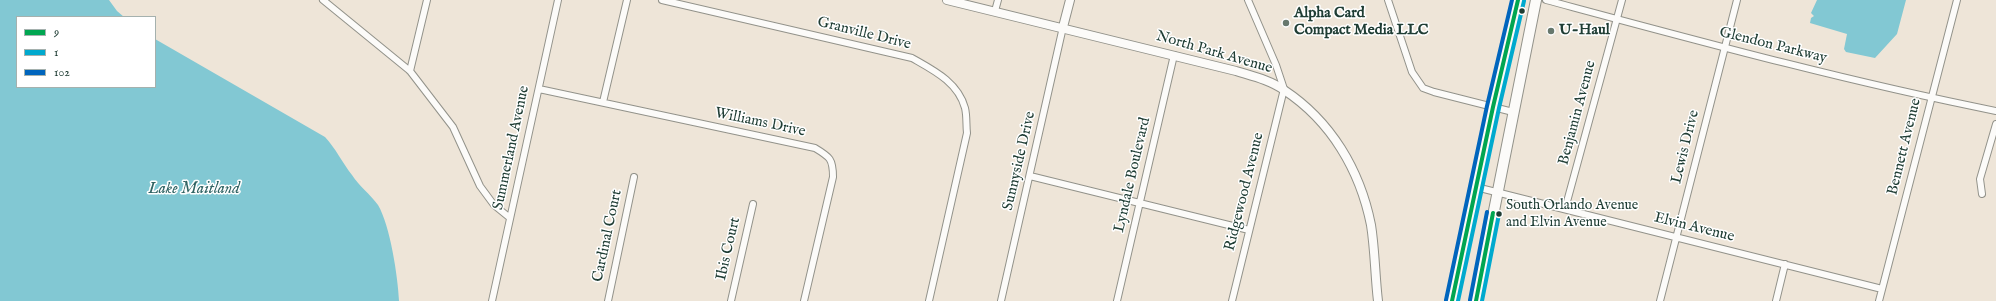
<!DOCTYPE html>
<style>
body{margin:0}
#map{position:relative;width:1996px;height:301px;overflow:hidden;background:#eee5d8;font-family:"IM FELL English",serif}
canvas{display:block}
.legend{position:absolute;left:16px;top:16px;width:140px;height:72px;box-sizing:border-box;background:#fff;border:1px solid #a5b1ae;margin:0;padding:5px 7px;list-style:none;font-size:12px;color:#1f3d34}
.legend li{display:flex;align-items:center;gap:8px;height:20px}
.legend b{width:20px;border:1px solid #a5b1ae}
</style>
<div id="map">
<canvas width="1996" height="301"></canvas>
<ul class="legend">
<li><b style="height:5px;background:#00a651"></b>9</li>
<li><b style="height:5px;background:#00a9ce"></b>1</li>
<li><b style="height:5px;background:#0065bd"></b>102</li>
</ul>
</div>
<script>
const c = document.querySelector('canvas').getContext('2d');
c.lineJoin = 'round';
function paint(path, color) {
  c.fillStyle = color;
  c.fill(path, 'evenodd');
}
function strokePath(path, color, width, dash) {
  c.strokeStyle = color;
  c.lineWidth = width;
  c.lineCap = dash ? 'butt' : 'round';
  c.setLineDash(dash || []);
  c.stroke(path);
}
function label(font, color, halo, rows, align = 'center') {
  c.font = font + ' "IM FELL English",serif';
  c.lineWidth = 3;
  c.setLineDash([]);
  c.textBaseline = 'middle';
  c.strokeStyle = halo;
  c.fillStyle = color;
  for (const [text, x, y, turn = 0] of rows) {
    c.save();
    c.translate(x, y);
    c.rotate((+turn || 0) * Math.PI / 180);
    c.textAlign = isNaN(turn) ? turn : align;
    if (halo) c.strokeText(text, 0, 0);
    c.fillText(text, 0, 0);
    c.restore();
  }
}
const water = new Path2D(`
 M0,0H109L117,11L124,17H17V87H155V39L325,137C336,149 342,162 352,175C359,186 370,194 378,205C390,225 398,277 399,301H0Z
 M1817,0H1906L1897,34L1875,58L1846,52L1844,49L1847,34L1810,23L1811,18L1814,16L1811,13Z`);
const minor = new Path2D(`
 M323,0L410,71L453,127L480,186L494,205L510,218
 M662,0L912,58C933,70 958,82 965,108C967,116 966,125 967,133L929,301
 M1388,0L1412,72L1423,88L1434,92L1513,112
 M1546,0C1695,40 1845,81 1996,111
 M995,11L998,0
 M410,71L427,0
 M539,89L815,148C830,157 833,159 833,177L804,301
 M603,102L627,0
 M1030,176L1249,230
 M1476,187L1882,289
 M1982,194L1980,179L1996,124
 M1565,209L1622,0
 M492,301L558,0
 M608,301L634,177
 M731,301L753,204
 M1001,301L1063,27
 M1117,301L1174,55
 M1232,301L1284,89L1276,65L1248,0
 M1660,301L1737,0
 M1776,301L1785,264
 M1879,301L1957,0`);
const tertiary = new Path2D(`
 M947,0L1236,71C1252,76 1270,80 1284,90C1331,121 1360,170 1371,225C1375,250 1375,276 1378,301
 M1063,27L1070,0`);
const primary = new Path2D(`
 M1452,301L1493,107L1518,0
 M1476,301L1536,0`);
const bus1 = new Path2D(`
 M1452,301L1493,107L1518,0
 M1476,301L1493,213`);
const bus2 = new Path2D(`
 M1458,301L1499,108L1524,1
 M1482,301L1499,214`);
const bus3 = new Path2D(`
 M1446,300L1487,106L1512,0
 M1470,300L1487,212`);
const markers = [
 [1522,11,3.5,"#1f3d34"],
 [1286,23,4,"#67786d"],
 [1551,31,4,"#67786d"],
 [1499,214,3.5,"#1f3d34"]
];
const busNames = [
 ["South Orlando Avenue",1506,206],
 ["and Elvin Avenue",1506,223]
];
const poiNames = [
 ["Alpha Card",1294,14],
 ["Compact Media LLC",1294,31],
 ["U-Haul",1559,31]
];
const streetNames = [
 ["Granville Drive",864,34,14],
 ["Glendon Parkway",1773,46,14],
 ["North Park Avenue",1214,53,16],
 ["Benjamin Avenue",1578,113,-75],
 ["Williams Drive",760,123,12],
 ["Lewis Drive",1686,147,-76],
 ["Bennett Avenue",1905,147,-76],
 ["Summerland Avenue",512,148,-78],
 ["Sunnyside Drive",1020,161,-77],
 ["Lyndale Boulevard",1133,175,-77],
 ["Ridgewood Avenue",1245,192,-76],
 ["Elvin Avenue",1694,228,14],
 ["Cardinal Court",608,236,-78],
 ["Ibis Court",729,249,-77]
];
const waterNames = [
 ["Lake Maitland",194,190]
];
paint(water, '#82c8d3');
strokePath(minor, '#92928a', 8);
strokePath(tertiary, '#92928a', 10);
strokePath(primary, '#92928a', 12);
strokePath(minor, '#fcfbf9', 6);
strokePath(tertiary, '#fcfbf9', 8);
strokePath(primary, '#fcfbf9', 10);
strokePath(bus1, '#00a651', 4);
strokePath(bus2, '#00a9ce', 4);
strokePath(bus3, '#0065bd', 4);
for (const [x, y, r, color] of markers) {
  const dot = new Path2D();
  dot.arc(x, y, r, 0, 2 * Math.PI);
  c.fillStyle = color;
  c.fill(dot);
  strokePath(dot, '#fff', 1.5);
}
label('14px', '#1f3d34', '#fff', busNames, 'left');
label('bold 15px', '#1f3d34', '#fff', poiNames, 'left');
label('15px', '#1f3d34', '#fff', streetNames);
label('italic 16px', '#2f6363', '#fff', waterNames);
</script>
